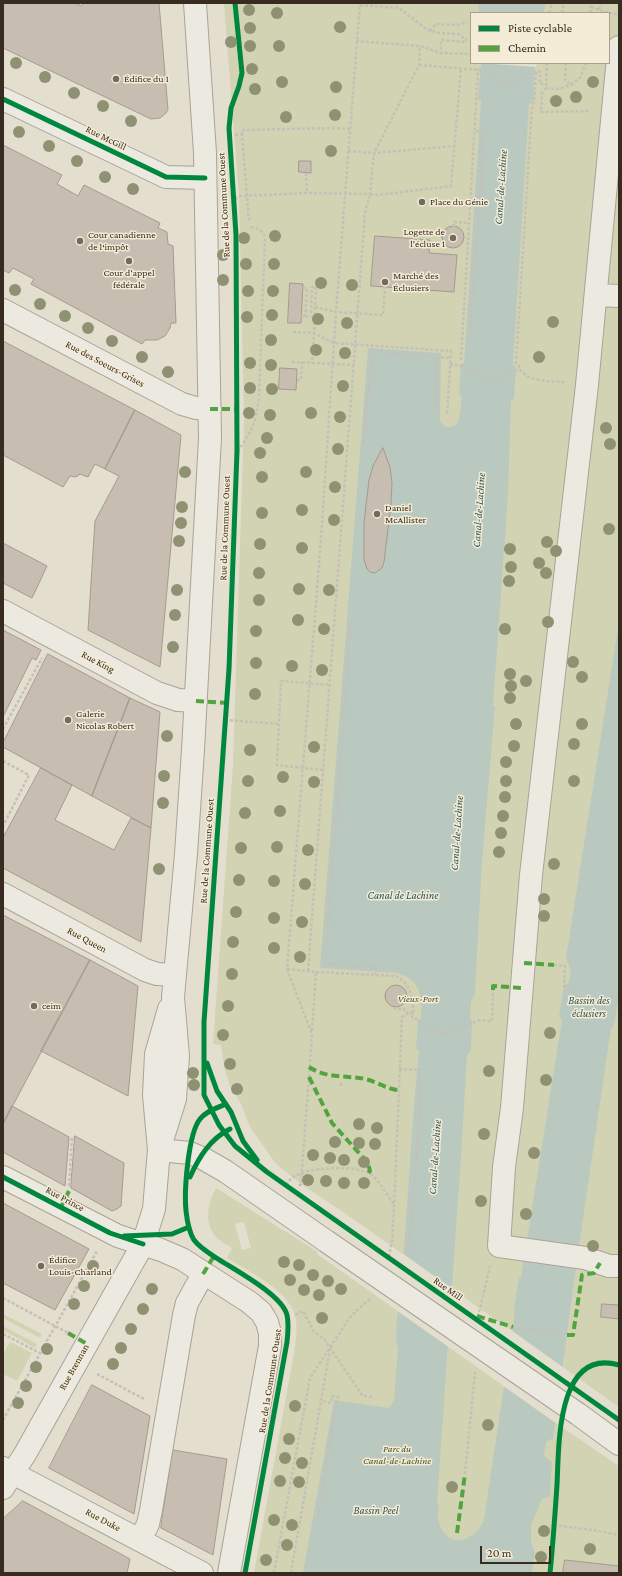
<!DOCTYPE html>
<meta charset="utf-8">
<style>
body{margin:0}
#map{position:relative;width:622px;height:1576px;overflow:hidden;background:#e4decf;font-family:"Crimson Pro",serif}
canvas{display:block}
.frame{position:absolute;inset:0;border:4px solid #382c20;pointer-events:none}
.legend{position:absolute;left:470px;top:12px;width:140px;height:52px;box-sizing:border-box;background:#f4ecd6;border:1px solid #a99f8d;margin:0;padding:5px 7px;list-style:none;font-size:12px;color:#382c20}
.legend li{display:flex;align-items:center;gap:8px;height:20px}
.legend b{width:20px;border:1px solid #a99f8d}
.scale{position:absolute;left:480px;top:1546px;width:71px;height:18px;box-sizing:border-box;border:2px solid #382c20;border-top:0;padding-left:5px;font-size:12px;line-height:14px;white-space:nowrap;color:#382c20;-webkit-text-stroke:3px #f4ecd6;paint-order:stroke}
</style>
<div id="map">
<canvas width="622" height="1576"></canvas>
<div class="frame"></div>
<ul class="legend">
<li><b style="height:5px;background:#00873e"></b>Piste cyclable</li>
<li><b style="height:5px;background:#53a441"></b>Chemin</li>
</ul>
<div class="scale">20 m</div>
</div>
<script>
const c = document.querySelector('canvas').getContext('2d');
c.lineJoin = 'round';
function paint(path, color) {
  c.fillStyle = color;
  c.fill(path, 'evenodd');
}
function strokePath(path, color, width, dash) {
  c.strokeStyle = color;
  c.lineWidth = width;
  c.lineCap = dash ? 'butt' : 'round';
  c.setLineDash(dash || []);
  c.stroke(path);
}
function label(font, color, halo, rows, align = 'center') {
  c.font = font + ' "Crimson Pro",serif';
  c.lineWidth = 3;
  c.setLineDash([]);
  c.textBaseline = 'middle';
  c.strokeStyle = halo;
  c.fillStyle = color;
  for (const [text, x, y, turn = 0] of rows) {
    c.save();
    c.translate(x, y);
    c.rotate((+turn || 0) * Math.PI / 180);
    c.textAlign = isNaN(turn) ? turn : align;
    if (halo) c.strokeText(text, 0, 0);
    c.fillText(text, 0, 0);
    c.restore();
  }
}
const green = new Path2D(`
 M224,3H619V1407L346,1214L301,1184L276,1164L250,1127L241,1104L230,1085L225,1071L221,1045L213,1044L233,765L244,419L239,196ZM471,13H609V63H471Z
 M216,1188L318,1252L317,1254L566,1430L619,1466V1566L563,1573H254L294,1353C296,1340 298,1328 295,1315C286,1288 249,1272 227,1258L232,1248C227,1245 221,1242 217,1238C203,1224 208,1203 216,1188ZM244,1222L251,1248L242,1250L235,1224Z
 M3,1314L42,1334L40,1338L3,1318Z
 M3,1326L37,1344L35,1348L3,1330Z
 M10,1342L32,1353L17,1381L3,1374V1354Z`);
const water = new Path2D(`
 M478,3H546L543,13H479Z
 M481,63H535L533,102L529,104L513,365L516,367L514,398L511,401L508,494L493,706H495L482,861L475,994L471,1002L470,1019L472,1020V1023L471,1051L467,1055L461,1157L437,1503L439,1504C438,1511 437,1519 440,1526C450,1550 478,1540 484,1519L513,1327L515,1310L514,1308L519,1278L521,1277L562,1020L559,1016L564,986L568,983L571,971L566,958L619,622V996L614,1025L611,1028L576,1267L553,1438L546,1442L544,1456L552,1462L550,1496L542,1499L531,1525V1542L535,1553L532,1573H303L334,1400L389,1408L394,1401L398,1348C393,1339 400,1298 401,1285C408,1207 411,1129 419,1051L416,1048L418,1020L421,1019C422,995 422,982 398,973L320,968L368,348L441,353L440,420C442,424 445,428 450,427C462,426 460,406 462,398L459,394L461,366V363L464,364L481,101L478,99Z`);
const pier = new Path2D(`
 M479,63H537L536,67Z
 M402,1253L454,1290L450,1348L396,1310Z
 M511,1330L564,1368L557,1424L502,1385Z`);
const building = new Path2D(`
 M3,3H75L81,6L84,3H159L168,110L166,113L160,118L151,119L3,48Z
 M3,145L62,175L57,184L78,196L84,185L160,223L158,228L167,232L168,244L173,246L176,323H171L170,328L165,336L157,340H145L142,344L31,284L34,279L13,268L9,273L3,270Z
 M299,161H311V173L299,172Z
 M442 237a11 11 0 1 1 22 0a11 11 0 1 1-22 0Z
 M375,236L430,240L429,253L457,255L454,292L371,286Z
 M290,283L303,284L301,323H288Z
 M3,341L135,410L105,469L95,464L88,477L80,474L76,477L70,476L63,487L3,455Z
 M280,368L297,369L296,390L279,389Z
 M135,410L181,435L160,667L88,630L95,521L119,476L105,469Z
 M383,448L390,467L392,483L391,504L384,562L382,568L375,573L370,572L367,569L364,560V523L369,480L373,466Z
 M3,543L47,566L32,598L3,583Z
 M3,630L41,650L36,660L32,658L3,717Z
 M48,654L130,698L92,796L3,747V743Z
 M130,698L160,712L151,828L92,796Z
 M41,768L72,785L55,820L114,850L131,818L151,828L141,942L3,868V838Z
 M3,915L90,960L3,1124Z
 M90,960L138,986L128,1096L41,1051Z
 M385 996a11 11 0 1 1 22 0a11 11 0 1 1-22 0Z
 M12,1106L69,1137L65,1186L3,1152V1124Z
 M75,1136L124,1163L121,1206L117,1209L112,1211L71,1188Z
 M3,1203L89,1249L55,1310L3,1283Z
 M602,1304L619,1305V1319L601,1317Z
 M92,1385L150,1416L134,1514L49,1468Z
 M173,1450L227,1459L213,1555L161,1528Z
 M23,1501L130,1559L127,1573H3V1519Z
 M565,1560L619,1566V1573H563Z`);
const path = new Path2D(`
 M360,5L399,8L426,29L438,33L458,34L466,39V42L441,40V53
 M591,7L609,13
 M599,10L601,3
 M549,13L552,3
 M562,13L564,3
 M590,13L592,3
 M609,13L619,14
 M430,31L436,24L455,25L467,23
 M356,41L420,46L441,53L471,54
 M547,63L546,88L542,93L541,112L590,111
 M566,63L565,80L571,85L580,78L586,63
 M419,65L480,70L507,84L538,71L540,72V84H546
 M536,72L534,102L532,106L516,363L519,366V369C529,382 550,381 565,382
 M546,88L558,89L571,85
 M235,135H242L249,221
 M242,135V130L336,128L350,129
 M348,151L374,153L454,146
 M306,173L307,193
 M235,199L239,196L307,193L370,194L374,153L419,65L420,46
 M454,227V222L469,223
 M303,288H307L305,317
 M315,307L314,333L334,343L451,351L447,414
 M305,311L311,312L312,287H316L315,307L336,312L383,315L385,287
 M301,316L315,317
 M293,332L314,333L312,363
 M470,332L482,168L480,163L482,131H475
 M436,357L451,358
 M461,360L478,69
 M292,362L354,365
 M450,364L461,366L488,381L519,369
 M297,380H301L302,362
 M364,442L372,351L436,357L435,412
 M237,451C253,431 256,423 259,396L265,238C263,229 257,228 249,227
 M351,622L325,964L376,967L375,975
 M225,720L279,724
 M3,729L42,658
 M3,761L29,775L3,826
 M323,770L277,765L281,681L330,685
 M554,965L565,966L564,986L590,1004L619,995
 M287,969L316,972L312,1031
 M308,971L365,213L370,194L378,195L451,186L461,68
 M316,972L396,976C411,984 413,998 413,1013
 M395,1007V1009H404L408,1013
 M399,1069L421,1070L419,1096L421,1099L409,1253
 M341,1086V1083
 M286,1185C288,1183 289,1180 292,1178C305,1167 358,1164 372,1175C381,1183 387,1195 394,1205
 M69,1186L72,1136
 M299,1186L301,1184L312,1034L287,969L321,539L336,312L360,3
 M389,1257L392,1240L394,1208L402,1017L408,1013H413L412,1017L444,1035L479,1020L492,1021L493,990
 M3,1298L68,1333
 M295,1315L303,1311L314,1332L324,1339L363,1396L374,1397
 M478,1317L490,1266
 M513,1327L567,1335
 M3,1334L40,1353
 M97,1374L146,1400
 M3,1420L97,1251
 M465,1474L475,1372
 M318,1517L338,1397L332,1396L331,1403L322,1401
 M554,1525L593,1530L619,1535
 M274,1573L310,1378L350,1317L371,1298
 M291,1573L330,1349`);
const minor = new Path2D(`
 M619,47L587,385L531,875L512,1108L504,1167L499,1246L585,1258L609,1266H619
 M3,99L166,177L205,178
 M596,295L619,296
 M3,310L182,404L196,408L210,409
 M3,611L157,693L178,700L196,701
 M3,894L145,970L157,974L175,975
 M159,1150L175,1099L178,1056L173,997L186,854L193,750L210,438L205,153L195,3
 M159,1150L190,1153L204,1159L225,1171L326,1241
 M3,1177L118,1236L161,1250L182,1259L249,1302L261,1312L267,1322L270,1333V1346L229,1573
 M578,1414L619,1444
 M3,1468L202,1573
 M3,1488L25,1454L143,1244L154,1209L159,1150L154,1095L156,1054L169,1009
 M140,1540L148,1524L151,1510L184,1315L187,1303L203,1274`);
const minorBridge = new Path2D(`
 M326,1241L578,1414`);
const quiet = new Path2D(`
 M210,409H237
 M196,701L227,703
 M524,963L554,965
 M493,990V986L522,988
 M309,1067C327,1079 346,1075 365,1079C376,1081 386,1089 398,1090
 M309,1077L332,1123L368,1163L370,1171L368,1173
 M61,1207L69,1191
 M203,1274L214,1256
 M477,1316L513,1327
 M68,1333L87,1344
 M567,1335H573L582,1275L594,1273L600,1263
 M457,1533L465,1474`);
const cycleway = new Path2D(`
 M235,3L242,73L239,86L231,108L229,128L236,235L237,451L229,669L204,1022V1095L219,1125L235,1146L267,1172L619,1420
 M3,99L166,177L205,178
 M207,1063L217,1091L231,1112L243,1141L257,1160
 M226,1104C217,1108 206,1111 200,1119C188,1134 184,1191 186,1211C187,1220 189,1232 194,1240C200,1248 209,1253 218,1259C235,1270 282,1295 287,1315C289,1324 288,1333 287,1342L245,1573
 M3,1177L110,1233L143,1244
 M190,1177C199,1157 210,1139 230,1129
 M124,1236L172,1234L189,1227
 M550,1573C553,1544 555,1514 557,1485C559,1447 556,1347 619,1365`);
const trees = [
 [249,10],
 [277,13],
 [340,27],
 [250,28],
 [231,42],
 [250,46],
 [279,46],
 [16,63],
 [252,69],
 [45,77],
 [282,82],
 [593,82],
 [336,87],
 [255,89],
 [74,93],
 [576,97],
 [556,101],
 [103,106],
 [335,115],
 [286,117],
 [131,121],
 [19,132],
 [49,146],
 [331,151],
 [77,161],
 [105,177],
 [133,189],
 [275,236],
 [244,238],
 [223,255],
 [246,264],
 [274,264],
 [223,280],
 [321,283],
 [352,285],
 [15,290],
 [248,291],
 [273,291],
 [40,304],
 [272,315],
 [65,316],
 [247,317],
 [318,319],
 [553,322],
 [347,323],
 [88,328],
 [271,340],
 [112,341],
 [316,350],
 [345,353],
 [142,357],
 [539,357],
 [250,363],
 [271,365],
 [168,372],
 [343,386],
 [250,388],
 [272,389],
 [249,413],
 [311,413],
 [270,415],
 [340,417],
 [606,428],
 [267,438],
 [610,444],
 [338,449],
 [260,453],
 [185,472],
 [306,472],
 [262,477],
 [335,487],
 [182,507],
 [302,510],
 [262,513],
 [334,520],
 [181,523],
 [609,529],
 [179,541],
 [547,542],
 [260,544],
 [302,548],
 [510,549],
 [556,551],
 [539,563],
 [511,567],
 [259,573],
 [546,573],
 [509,581],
 [299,589],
 [177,590],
 [329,590],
 [259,600],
 [175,615],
 [298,620],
 [548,622],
 [324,629],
 [505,629],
 [256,631],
 [173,647],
 [573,662],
 [256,663],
 [292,666],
 [322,670],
 [510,674],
 [582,677],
 [526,681],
 [511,686],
 [255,694],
 [510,698],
 [516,724],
 [582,724],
 [167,736],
 [574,744],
 [514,746],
 [314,747],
 [250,750],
 [506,762],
 [164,776],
 [283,777],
 [248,781],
 [506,781],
 [574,781],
 [314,782],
 [505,797],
 [163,803],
 [280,811],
 [245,813],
 [503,816],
 [501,833],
 [277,847],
 [241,848],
 [308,850],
 [499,852],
 [554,864],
 [159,869],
 [239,880],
 [274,881],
 [305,884],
 [544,899],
 [236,912],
 [544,916],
 [274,918],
 [302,922],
 [233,942],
 [274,948],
 [300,957],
 [232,974],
 [228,1006],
 [550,1033],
 [223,1035],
 [230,1064],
 [489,1071],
 [193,1073],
 [546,1080],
 [194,1085],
 [237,1089],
 [359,1124],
 [377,1128],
 [484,1134],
 [335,1142],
 [359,1143],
 [375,1144],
 [534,1153],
 [313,1155],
 [330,1158],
 [344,1160],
 [364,1162],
 [308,1180],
 [326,1181],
 [344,1183],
 [364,1183],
 [481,1201],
 [526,1214],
 [593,1246],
 [284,1262],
 [299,1265],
 [93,1266],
 [313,1275],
 [290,1280],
 [328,1281],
 [84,1286],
 [152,1289],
 [341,1289],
 [304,1290],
 [319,1295],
 [74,1304],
 [143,1309],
 [322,1318],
 [131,1329],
 [121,1348],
 [47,1349],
 [113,1364],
 [36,1367],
 [26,1386],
 [18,1403],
 [295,1406],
 [488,1425],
 [289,1439],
 [285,1458],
 [302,1463],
 [280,1481],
 [299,1482],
 [452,1487],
 [274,1520],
 [292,1525],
 [544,1531],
 [287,1545],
 [590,1549],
 [541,1557],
 [266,1560]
];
const markers = [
 [116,79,4,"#746a5d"],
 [422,202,4,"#746a5d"],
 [453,238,4,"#746a5d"],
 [80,241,4,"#746a5d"],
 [129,261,4,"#746a5d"],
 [385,282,4,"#746a5d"],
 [377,514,4,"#746a5d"],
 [68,720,4,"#746a5d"],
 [34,1006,4,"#746a5d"],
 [41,1266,4,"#746a5d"]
];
const poiNames = [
 ["Édifice du 1",124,79],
 ["Place du Génie",430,202],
 ["Logette de",445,232,"right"],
 ["l'écluse 1",445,244,"right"],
 ["Cour canadienne",88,235],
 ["de l′impôt",88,247],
 ["Cour d'appel",129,273,"center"],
 ["fédérale",129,285,"center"],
 ["Marché des",393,276],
 ["Éclusiers",393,288],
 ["Daniel",385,508],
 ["McAllister",385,520],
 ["Galerie",76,714],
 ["Nicolas Robert",76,726],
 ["ceim",42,1006],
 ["Édifice",49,1260],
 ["Louis-Charland",49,1272]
];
const streetNames = [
 ["Rue McGill",106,138,26],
 ["Rue de la Commune Ouest",224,205,-93],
 ["Rue des Soeurs-Grises",105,364,28],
 ["Rue de la Commune Ouest",225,528,-88],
 ["Rue King",98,662,28],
 ["Rue de la Commune Ouest",207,851,-86],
 ["Rue Queen",87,940,28],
 ["Rue Prince",65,1199,28],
 ["Rue Mill",448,1289,35],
 ["Rue Brennan",74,1367,-61],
 ["Rue de la Commune Ouest",270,1381,-81],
 ["Rue Duke",103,1520,28]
];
const parkNames = [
 ["Vieux-Port",418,999],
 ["Parc du",397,1449],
 ["Canal-de-Lachine",397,1461]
];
const waterNames = [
 ["Canal-de-Lachine",501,187,-86],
 ["Canal-de-Lachine",479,510,-86],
 ["Canal-de-Lachine",457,833,-86],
 ["Canal de Lachine",403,896],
 ["Bassin des",589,1001],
 ["éclusiers",589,1014],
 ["Canal-de-Lachine",435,1157,-86],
 ["Bassin Peel",376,1511]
];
paint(green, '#d2d3b2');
paint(water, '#bac9c0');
paint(pier, '#e4decf');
paint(building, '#c7bdb0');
strokePath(building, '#a49a8e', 1);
strokePath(minor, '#a9a398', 24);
strokePath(path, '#c5c0b7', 2.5, [3, 2]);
strokePath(minor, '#ece9e0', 22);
strokePath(minorBridge, '#a9a398', 24, []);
strokePath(minorBridge, '#ece9e0', 22);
strokePath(quiet, '#53a441', 4, [8, 4]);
strokePath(cycleway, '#00873e', 5);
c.fillStyle = '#8e9273';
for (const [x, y] of trees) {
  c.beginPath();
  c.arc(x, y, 6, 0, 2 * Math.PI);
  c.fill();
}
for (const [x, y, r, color] of markers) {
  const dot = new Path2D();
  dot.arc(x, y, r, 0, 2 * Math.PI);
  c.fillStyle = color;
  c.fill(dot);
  strokePath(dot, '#f4ecd6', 1.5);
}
label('10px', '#382c20', '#f4ecd6', poiNames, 'left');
label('10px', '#382c20', '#f4ecd6', streetNames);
label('italic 10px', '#475328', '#f4ecd6', parkNames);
label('italic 11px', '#305755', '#f4ecd6', waterNames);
</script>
